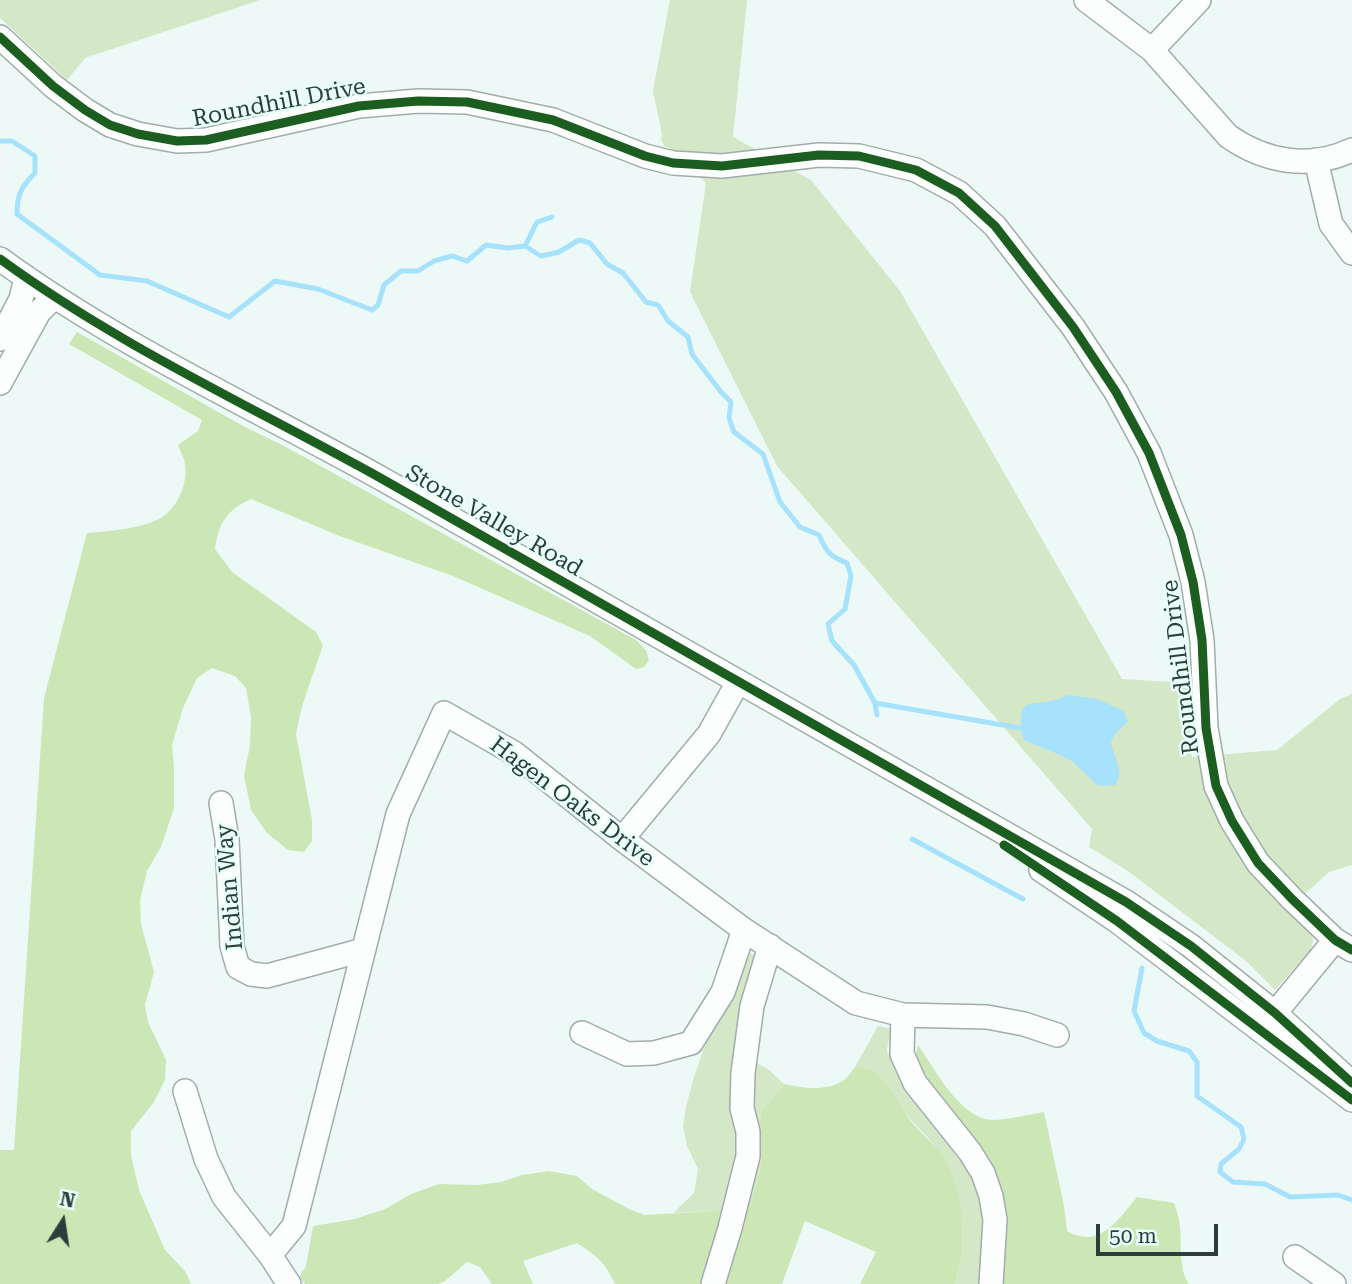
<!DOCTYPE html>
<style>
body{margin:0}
#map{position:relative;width:1352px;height:1284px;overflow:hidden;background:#edf9f6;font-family:"Roboto Serif",serif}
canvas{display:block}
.north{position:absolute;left:28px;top:1186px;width:70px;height:70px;-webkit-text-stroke:5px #e7fff9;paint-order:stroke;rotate:12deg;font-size:19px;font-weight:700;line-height:28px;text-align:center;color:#2d3e3a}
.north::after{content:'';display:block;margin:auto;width:24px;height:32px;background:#2d3e3a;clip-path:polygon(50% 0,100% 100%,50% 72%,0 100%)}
.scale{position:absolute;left:1096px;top:1224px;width:122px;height:32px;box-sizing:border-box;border:4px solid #2d3e3a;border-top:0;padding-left:9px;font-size:21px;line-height:24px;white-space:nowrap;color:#2d3e3a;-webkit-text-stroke:5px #e7fff9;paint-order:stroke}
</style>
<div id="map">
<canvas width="1352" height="1284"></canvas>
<div class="north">N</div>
<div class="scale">50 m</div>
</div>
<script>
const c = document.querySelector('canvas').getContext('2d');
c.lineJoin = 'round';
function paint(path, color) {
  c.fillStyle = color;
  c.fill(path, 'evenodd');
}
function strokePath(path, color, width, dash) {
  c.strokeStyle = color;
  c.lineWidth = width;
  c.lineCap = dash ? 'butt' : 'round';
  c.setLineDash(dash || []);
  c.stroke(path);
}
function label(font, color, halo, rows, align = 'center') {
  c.font = font + ' "Roboto Serif",serif';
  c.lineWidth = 5;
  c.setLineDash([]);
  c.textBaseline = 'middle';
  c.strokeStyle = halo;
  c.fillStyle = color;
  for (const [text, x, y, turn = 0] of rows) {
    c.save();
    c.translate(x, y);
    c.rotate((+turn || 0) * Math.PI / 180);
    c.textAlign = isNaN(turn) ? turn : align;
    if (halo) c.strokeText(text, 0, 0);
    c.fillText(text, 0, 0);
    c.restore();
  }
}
const green = new Path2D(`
 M0,0H260L85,58L67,80L0,18Z
 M670,0H747L733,137L811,180L900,291L1122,679L1190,683V749L1192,757L1277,750L1340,699L1352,694V865L1329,872L1286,911L1312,936L1313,941L1311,950L1275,990L1246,961L1128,871L1089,847L1092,829L777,466L690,292L706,183L668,147H665L661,140L662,134L653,91Z
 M744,949L776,969L767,986L753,1061L769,1070L784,1084L770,1102L762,1109L760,1122L761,1167L751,1205L717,1211L673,1213L694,1193L698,1169L687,1146L683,1126L686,1107L694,1077L710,1030Z
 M878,1026L892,1029L888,1043L887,1051L901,1081L914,1102L935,1125L969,1168L978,1188L985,1236L984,1284H955C957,1273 961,1263 962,1252C966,1214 955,1176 934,1145C925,1133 914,1125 905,1112C898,1102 881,1078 871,1071C867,1068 860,1068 855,1067Z`);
const forest = new Path2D(`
 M77,332L243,426L286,447L636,640L646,650L649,660L644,667L636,669L590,636L453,576L337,535L251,499C226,511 219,522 215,549L232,572L316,632L323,645L302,706L296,734L312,820V841L304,852L288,850L267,833L251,810L244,776L250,745L251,717L246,688L235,676L212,668L197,678L183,708L172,745L174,769V808L161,847L147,871L140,900L141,924L154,972L145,1005L148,1022L166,1060L165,1080L154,1102L131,1131V1155L139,1190L165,1250L185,1271L191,1284H0V1150H14L44,698L87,533C107,531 139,529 157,520C176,511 188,486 185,465C185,459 180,451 178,445L198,431L202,420L69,344Z
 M918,1045C936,1070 960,1120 994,1120C1011,1119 1028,1115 1044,1112L1064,1206L1067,1231C1099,1250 1119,1219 1137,1197L1174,1203C1176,1209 1178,1214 1179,1220C1183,1239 1177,1268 1189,1284H1000L1006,1228L923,1078L915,1057Z
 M855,1067C861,1068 867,1068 871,1070C885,1078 899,1103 908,1117C918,1132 934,1142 944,1158C959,1183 965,1223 962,1252C961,1263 957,1273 955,1284H860L876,1252L805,1221L782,1284H615C605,1262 597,1256 577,1243L523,1261L533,1284H492L480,1267L467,1262L444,1282L437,1284H305L299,1277L306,1266L313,1226L355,1219L385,1209L411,1194L439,1184L477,1185L501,1182L522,1175L549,1171L577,1176L592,1189L629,1209L645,1215L717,1211L751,1205L761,1167L760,1122L762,1109L770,1102L784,1084C803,1088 827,1092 844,1080C848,1077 852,1071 855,1067Z`);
const water = new Path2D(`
 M1069,695L1097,699L1124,711L1128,721C1123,728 1114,732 1111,742C1113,758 1126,771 1115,785L1102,786L1097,785L1073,762L1060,755L1024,740C1021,732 1020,726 1021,717C1023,700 1033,704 1047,702C1055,700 1062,698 1069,695Z`);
const stream = new Path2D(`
 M0,141H12L35,156V173C21,187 17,195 17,214L100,275L147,281L229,317L275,281L318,289L372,310L378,305L384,285L401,271H418L434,261L452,256L467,261L486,245L508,248L525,246L541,256L559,252L579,240L590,243L607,264L623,273L646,302L658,305L668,321L688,337L692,354L721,392L731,402L729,418L734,432L763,454L780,502L800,527L819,535C826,552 831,557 847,563L851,576L845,609L828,624L832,641L854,665L875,703L877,715
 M525,246L537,222L552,217
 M875,703L1020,728
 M912,839L1023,899
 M1142,968L1134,1011L1144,1033L1157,1041L1189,1051L1197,1062V1096L1241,1127L1244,1139L1239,1149L1221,1164L1220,1172L1233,1182L1265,1184L1290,1197L1338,1195L1352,1200`);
const minor = new Path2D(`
 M1086,0L1152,50L1228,136C1265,162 1309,170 1352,150
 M0,37L53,86L85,110L110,125L138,134L177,141L206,140L359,106L418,101L467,102L553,120L645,156L673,163L722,166L819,155L859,156L916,170L959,193L995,226L1073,327L1116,392L1149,453L1181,535L1193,582L1202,640L1206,728L1216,786L1232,821L1258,863L1292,899L1335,940L1352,950
 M1152,50L1199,0
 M1316,160L1331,224L1352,253
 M0,259C119,346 255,408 384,480C631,621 878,762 1126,902L1191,946L1275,1013L1352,1083
 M0,339L21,299L26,278
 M0,383L39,312L54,297
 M221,803L227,839L232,946L238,967L251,974L267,976L363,950
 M622,839L709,734L738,682
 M1041,870L1117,921L1352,1100
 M903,1015L902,1054L915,1083L970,1152L983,1173L991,1196L995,1220L991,1284
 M1266,1024L1335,940
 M582,1033L627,1054L654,1053L691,1043L723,992L744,930
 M185,1091L206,1159L224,1197L270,1255L289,1284
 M270,1255L294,1226L398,814L444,713L514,753L622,839L744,930L856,1003L903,1015L987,1017L1024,1024L1057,1035
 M1295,1257L1334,1284
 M713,1284L730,1228L748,1156V1132L742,1108L743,1073L752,1006L770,946`);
const cycleway = new Path2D(`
 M0,37L53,86L85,110L110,125L138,134L177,141L206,140L359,106L418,101L467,102L553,120L645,156L673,163L722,166L819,155L859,156L916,170L959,193L995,226L1073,327L1116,392L1149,453L1181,535L1193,582L1202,640L1206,728L1216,786L1232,821L1258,863L1292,899L1335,940L1352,950
 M0,259C119,346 255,408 384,480C631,621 878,762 1126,902L1191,946L1275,1013L1352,1083
 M1004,845L1117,921L1352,1100`);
const streetNames = [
 ["Roundhill Drive",279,103,-11],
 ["Stone Valley Road",494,521,30],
 ["Roundhill Drive",1181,667,-97],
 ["Hagen Oaks Drive",572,802,37],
 ["Indian Way",230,887,-95]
];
paint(green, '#d4e7c6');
paint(forest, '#cde6b6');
paint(water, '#a6e2fc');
strokePath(stream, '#a6e2fc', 5);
strokePath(minor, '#a0adaa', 26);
strokePath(minor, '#fcfefe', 23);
strokePath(cycleway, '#1b5e20', 9);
label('23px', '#2d3e3a', '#e7fff9', streetNames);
</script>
